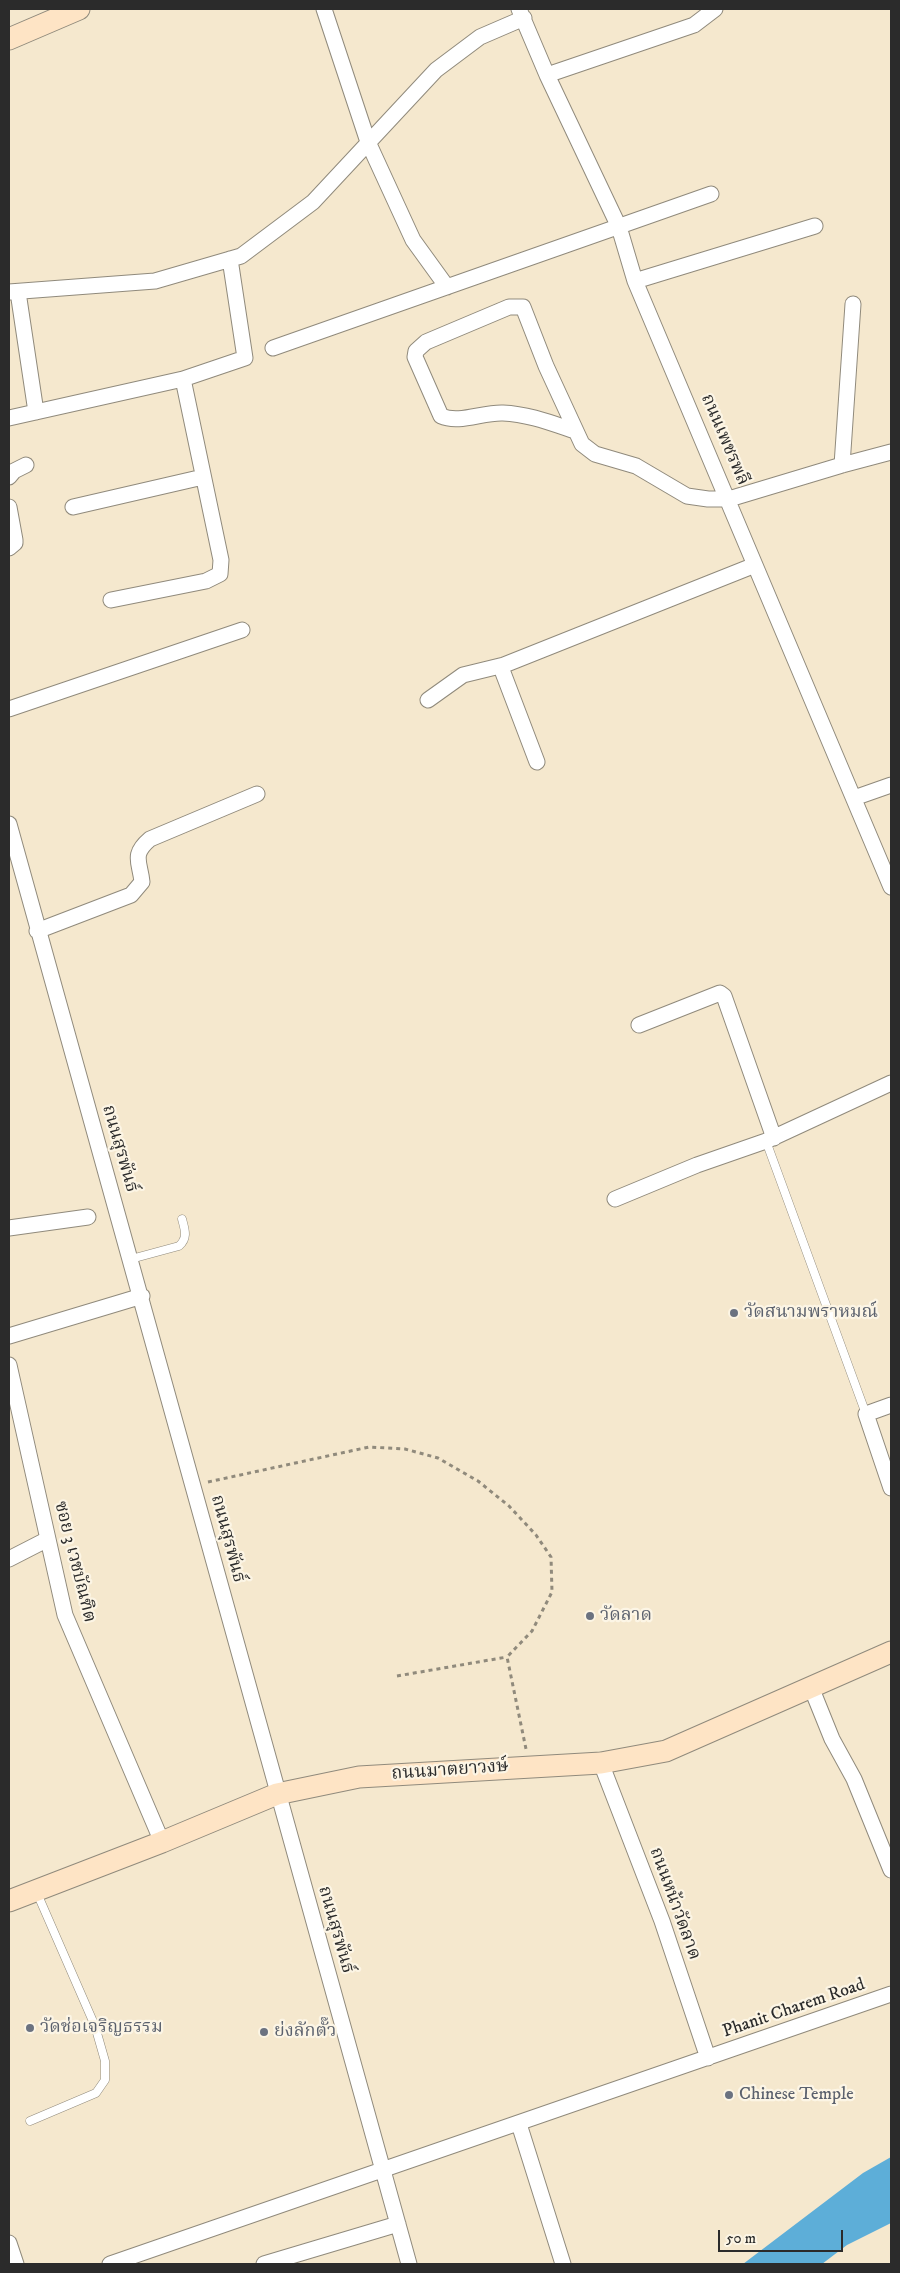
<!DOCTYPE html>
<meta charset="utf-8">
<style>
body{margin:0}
#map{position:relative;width:900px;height:2273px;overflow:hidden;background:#f5e8ce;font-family:"IM FELL DW Pica",serif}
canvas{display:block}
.frame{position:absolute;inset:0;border:10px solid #2b2b2b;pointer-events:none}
.scale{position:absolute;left:718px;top:2230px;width:125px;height:22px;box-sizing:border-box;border:2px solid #2b2b2b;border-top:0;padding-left:6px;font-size:15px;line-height:18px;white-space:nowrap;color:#2b2b2b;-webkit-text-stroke:4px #fcf5e5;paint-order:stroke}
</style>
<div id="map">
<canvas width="900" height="2273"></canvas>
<div class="frame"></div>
<div class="scale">50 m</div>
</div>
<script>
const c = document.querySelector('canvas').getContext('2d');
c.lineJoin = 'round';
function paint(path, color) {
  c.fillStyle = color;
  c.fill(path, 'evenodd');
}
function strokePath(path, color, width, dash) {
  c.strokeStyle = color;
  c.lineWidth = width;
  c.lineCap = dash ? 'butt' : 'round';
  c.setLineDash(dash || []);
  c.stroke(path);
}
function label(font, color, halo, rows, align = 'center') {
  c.font = font + ' "IM FELL DW Pica","Noto Serif Thai",serif';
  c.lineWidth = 4.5;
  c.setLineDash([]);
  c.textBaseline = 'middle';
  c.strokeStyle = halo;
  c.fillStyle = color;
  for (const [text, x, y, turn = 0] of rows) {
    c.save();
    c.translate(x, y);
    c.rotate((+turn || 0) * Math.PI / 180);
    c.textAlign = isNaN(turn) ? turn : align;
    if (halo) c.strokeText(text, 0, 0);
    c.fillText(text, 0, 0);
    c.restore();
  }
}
const water = new Path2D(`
 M891,2157V2223L847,2245L822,2264H743L863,2173Z`);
const path = new Path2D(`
 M208,1482L369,1447L405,1449L438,1458L478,1481L509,1506L536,1535L551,1557L552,1592L532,1631L507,1657L526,1749
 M397,1676L507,1657`);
const lane = new Path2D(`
 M766,1141L866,1414
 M131,1259L179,1246C188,1238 185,1230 182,1219
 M30,2121L96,2093L105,2080V2061L95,2026L37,1893`);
const street = new Path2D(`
 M324,9L368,142L413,240L447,287
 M519,9L547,75L619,227L635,281L891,887
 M547,75L694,25L715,9
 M635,281L815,226
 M9,292L155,281L241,256L313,202L436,70L480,37L524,18
 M18,292L36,412
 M273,348L711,194
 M9,418L183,379L245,358L230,259
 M575,431C551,423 528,414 503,413C483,412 459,424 441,416L415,357L416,351L426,342L509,307H523L546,366L582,444L595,454L636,466L687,496L708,499H729L842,465L891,452
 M842,465L853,304
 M9,477L14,471L26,465
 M9,507L15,540V543L9,548
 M73,507L203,477
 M111,600L206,581L220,574L221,560L183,379
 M428,700L463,675L504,665
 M9,709L242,630
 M537,762L502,670L504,665L755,565
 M854,798L891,785
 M9,824L409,2264
 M37,931L131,895L142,882C140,862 131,855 150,839L257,794
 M639,1025L720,993L724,996L774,1138
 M615,1199L697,1165L766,1141L891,1083
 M9,1228L88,1217
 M9,1336L142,1296
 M9,1365L65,1615L162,1842
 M891,1405L866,1414L891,1488
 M9,1559L48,1539
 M811,1687L832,1739L854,1779L891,1870
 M601,1763L662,1921L708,2058
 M519,2124L563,2264
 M9,2243L16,2264
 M110,2264L891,1994
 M264,2264L398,2224`);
const secondary = new Path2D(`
 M9,39L79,9
 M9,1901L162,1842L277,1794L359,1777L601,1763L666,1751L891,1652`);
const markers = [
 [734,1313,5,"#6b7280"],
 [590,1616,5,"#6b7280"],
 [30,2028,5,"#6b7280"],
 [264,2032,5,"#6b7280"],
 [729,2095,5,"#6b7280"]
];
const streetNames = [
 ["ถนนเพชรพลี",724,440,67],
 ["ถนนสุรพันธ์",119,1149,74],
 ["ถนนสุรพันธ์",227,1539,75],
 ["ซอย 3 เวชบัณฑิต",74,1562,76],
 ["ถนนมาตยาวงษ์",450,1771,-4],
 ["ถนนหน้าวัดลาด",674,1904,70],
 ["ถนนสุรพันธ์",335,1930,74],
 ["Phanit Charem Road",794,2009,-19]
];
const worshipNames = [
 ["วัดสนามพราหมณ์",744,1313],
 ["วัดลาด",600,1616],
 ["วัดช่อเจริญธรรม",40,2028],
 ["ย่งลักตั๊ว",274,2032],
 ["Chinese Temple",739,2095]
];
paint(water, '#5daed8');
strokePath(lane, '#908a7c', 9);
strokePath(street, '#908a7c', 17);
strokePath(secondary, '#908a7c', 23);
strokePath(path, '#908a7c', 3, [4, 4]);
strokePath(lane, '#fff', 8);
strokePath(street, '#fff', 15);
strokePath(secondary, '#fee4c5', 21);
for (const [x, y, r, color] of markers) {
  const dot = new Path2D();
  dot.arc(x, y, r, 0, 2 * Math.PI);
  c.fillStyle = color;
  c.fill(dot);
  strokePath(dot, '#fcf5e5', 2);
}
label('18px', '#2b2b2b', '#fcf5e5', streetNames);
label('18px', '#5b616d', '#fcf5e5', worshipNames, 'left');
</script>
